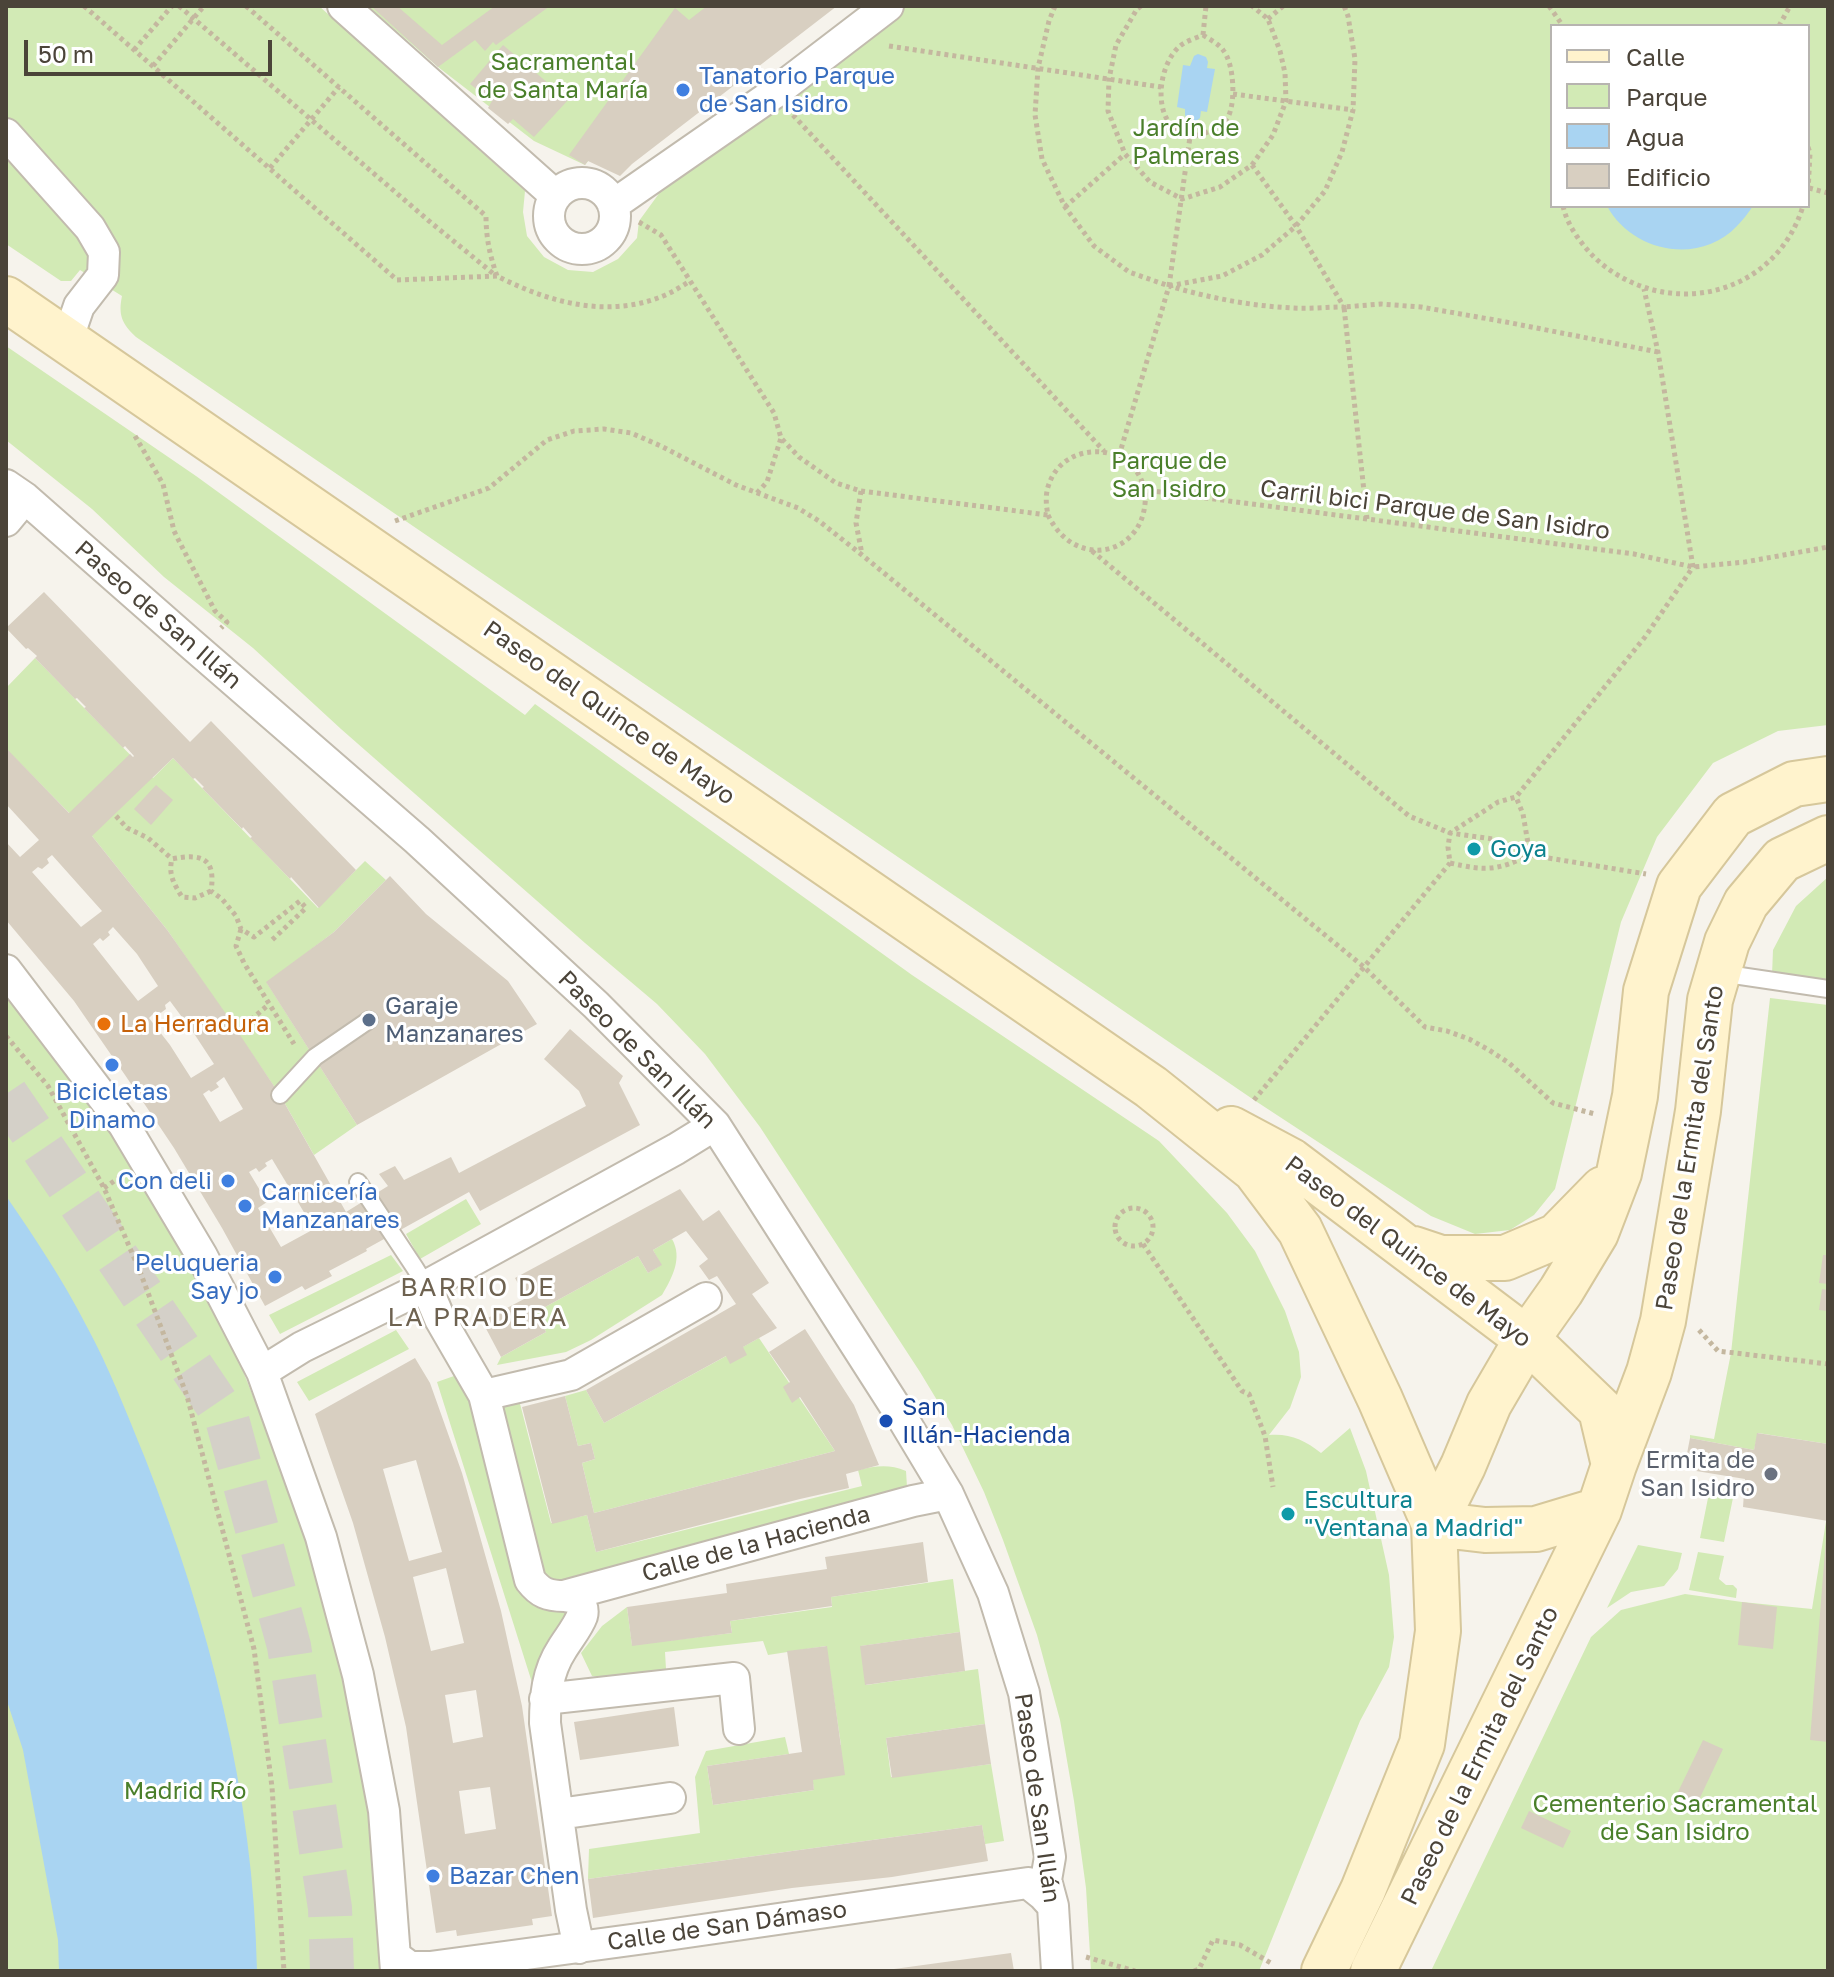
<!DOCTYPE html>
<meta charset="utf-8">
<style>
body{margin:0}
#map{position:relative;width:1834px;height:1977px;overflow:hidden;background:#f6f3ec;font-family:"Golos Text",sans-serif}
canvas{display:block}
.frame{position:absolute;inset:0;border:8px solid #4b4439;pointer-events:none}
.legend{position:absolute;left:1550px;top:24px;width:260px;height:184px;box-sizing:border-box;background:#fff;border:2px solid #b7b4b0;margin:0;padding:10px 14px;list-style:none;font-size:24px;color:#4b4439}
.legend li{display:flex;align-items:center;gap:16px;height:40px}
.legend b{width:40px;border:2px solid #b7b4b0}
.scale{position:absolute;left:24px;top:40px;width:248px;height:36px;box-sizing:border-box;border:4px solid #4b4439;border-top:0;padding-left:10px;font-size:24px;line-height:28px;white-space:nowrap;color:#4b4439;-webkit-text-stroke:6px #fff;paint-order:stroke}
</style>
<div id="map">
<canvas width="1834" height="1977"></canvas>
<div class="frame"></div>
<ul class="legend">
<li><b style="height:10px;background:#fff3cd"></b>Calle</li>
<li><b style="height:22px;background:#d2eab5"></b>Parque</li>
<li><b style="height:22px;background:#a9d4f2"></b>Agua</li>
<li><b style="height:22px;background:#d8cfc1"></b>Edificio</li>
</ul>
<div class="scale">50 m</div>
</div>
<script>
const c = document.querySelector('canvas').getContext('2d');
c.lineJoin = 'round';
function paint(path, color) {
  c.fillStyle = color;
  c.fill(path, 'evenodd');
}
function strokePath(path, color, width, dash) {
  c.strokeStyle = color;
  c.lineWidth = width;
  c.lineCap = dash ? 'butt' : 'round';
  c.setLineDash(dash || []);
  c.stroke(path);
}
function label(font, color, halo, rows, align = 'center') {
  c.font = font + ' "Golos Text",sans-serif';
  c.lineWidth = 6;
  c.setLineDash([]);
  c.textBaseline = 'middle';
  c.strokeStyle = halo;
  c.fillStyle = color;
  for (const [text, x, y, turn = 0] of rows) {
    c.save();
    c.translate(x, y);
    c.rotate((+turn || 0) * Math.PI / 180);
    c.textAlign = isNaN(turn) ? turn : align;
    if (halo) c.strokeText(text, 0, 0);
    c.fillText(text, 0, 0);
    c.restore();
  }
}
const green = new Path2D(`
 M6,6H319L525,191L523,212L527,236L544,257L568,270L593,272L618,259L637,238L639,221L663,188L907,6H1828V725L1778,731L1713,763L1657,837L1621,922L1555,1189L1534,1215L1510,1230L1475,1234L1431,1216L1254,1100L136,337C122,324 118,315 122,296L80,270L71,281H61L6,244ZM1552,26H1808V206H1552Z
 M368,6H707L585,165L534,141L438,67Z
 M6,346L196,476L525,715L535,704L912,975L1159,1141L1227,1213L1255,1251L1285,1311L1299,1352L1301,1377L1290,1408L1269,1435C1289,1433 1305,1440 1321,1453L1350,1428L1366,1471L1389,1575L1394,1637L1389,1667L1360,1721L1259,1971H1091L1086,1888L1074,1801L1060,1720L1037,1635L1003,1540L984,1492L952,1425L920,1372L760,1127L705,1054L657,1004L585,943L341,729L253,648L164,577L92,509L6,440Z
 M35,658L153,778L173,758L318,908L365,861L386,880L334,932L267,983L357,1125L314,1155L280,1095L168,931L92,836L6,749V688Z
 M1828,877V979L1772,975L1773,950L1796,906Z
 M6,984L97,1109L166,1220L235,1351L280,1464L326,1599L369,1796L385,1971H6Z
 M1770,998L1828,1005V1444L1758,1433L1754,1450L1690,1438V1435L1714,1439L1731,1353Z
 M466,1199L481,1224L420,1259L406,1234Z
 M672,1239C683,1258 672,1278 662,1295L591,1340L566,1352L497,1365L501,1357L546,1332L536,1312L638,1256L648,1273L661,1265L653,1250Z
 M391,1255L403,1271L280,1334L269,1315Z
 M396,1330L409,1349L309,1401L297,1382Z
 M759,1338L835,1451L594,1513L582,1463L595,1459L591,1443L578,1446L565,1396L586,1390L604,1423Z
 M454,1376H464L516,1568L572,1608L535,1692L437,1382Z
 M518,1396L551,1523L587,1515L596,1552L862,1486L858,1470C876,1466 889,1464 906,1471L907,1487L901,1496L580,1584L547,1585L495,1403Z
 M1710,1488L1734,1493L1724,1542L1700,1538Z
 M1828,1509V1971H1431L1591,1637L1621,1610L1685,1594L1742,1602L1812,1609Z
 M1638,1545L1682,1553L1678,1569L1664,1586L1631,1592L1607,1608Z
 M1698,1552L1724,1556L1719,1579L1726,1585H1733L1737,1589L1736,1598L1689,1590Z
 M953,1579L960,1632L861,1646L866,1685L978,1669L985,1724L886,1738L891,1777L991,1764L1004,1841L985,1844L982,1825L588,1879L589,1849L700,1833L695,1777L706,1751L785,1737L789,1754L707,1766L713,1805L814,1790L808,1751L841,1745L826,1646L768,1655L763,1641L665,1652L666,1669L614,1679L592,1676L581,1653L602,1626L627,1607L632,1645L732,1633L730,1621L832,1607L831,1597Z`);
const water = new Path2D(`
 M1198,54L1206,57L1208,62L1207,68L1215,69L1207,112L1201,111L1200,118L1195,122L1187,119L1185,115V109L1177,107L1183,65L1190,66L1194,56Z
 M1607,206H1753C1748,213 1743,220 1737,226C1699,266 1632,252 1607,206Z
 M6,1196C35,1238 63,1280 86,1325C109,1367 127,1414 145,1458C209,1622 254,1795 257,1971H59L58,1940L23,1750L6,1698Z`);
const building = new Path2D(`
 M371,6H397L442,45L495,6H550L496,45L493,42L485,51L475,40L438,67Z
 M707,6H837L632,164L620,176L588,161L585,165L569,155L675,8L689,20Z
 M503,45L568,100L534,137L513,119L508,124L488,108L492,101L470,84Z
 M44,592L190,742L211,721L356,870L319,908L291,877L290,879L250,838L252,837L243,827L242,829L202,788L204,787L195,778L193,779L173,758L92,836L168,931L224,1011L280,1095L346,1212L388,1186L379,1174L395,1166L404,1180L451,1157L459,1173L586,1106L579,1091L544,1059L570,1029L623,1076L619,1083L640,1125L480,1211L469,1192L366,1249L367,1251L329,1271L332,1276L305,1290L302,1286L265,1306L222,1228L174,1148L125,1075L74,1001L6,920V842L20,857L39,840L6,804V748L69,813L130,754L133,757L134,756L125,746L123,748L84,708L86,707L77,698L75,699L35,658L37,656L28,648L26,649L6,628ZM52,855L102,911L81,927L32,872L38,867L42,869L49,863L47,859ZM113,927L137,954L158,986L138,1001L93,944L100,938L103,941L110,935L108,932ZM170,1001L193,1032L214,1064L191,1078L170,1045L149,1018L156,1011L158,1015L166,1009L165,1005ZM224,1077L243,1109L220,1122L203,1094L209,1090L211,1092L219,1087L216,1083ZM272,1159L314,1229L281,1247L258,1208L267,1202L249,1172L256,1168L259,1172L267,1166L265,1163Z
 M156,785L173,800L151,825L134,809Z
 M390,876L426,914L508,981L537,1024L357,1125L266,982L334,932Z
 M680,1189L703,1221L719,1210L769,1283L752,1294L777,1328L743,1347L747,1355L730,1364L726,1356L604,1423L586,1390L736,1304L717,1276L709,1280L699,1266L708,1259L686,1231L653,1250L662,1265L648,1273L638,1256L536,1312L546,1332L501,1357L482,1321L526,1298L515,1278Z
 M1823,1255H1828V1284L1819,1283Z
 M1822,1289L1828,1290V1311L1819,1310Z
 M805,1329L854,1405L879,1465L846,1474L849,1488L800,1499L596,1552L587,1515L552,1524L522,1407L565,1396L578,1446L591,1443L595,1459L582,1463L594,1513L835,1451L800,1397L792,1403L783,1387L790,1382L769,1352Z
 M415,1358L430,1383L462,1473L501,1611L522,1706L552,1916L532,1919L533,1925L457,1936L456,1930L436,1933L406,1727L385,1637L353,1523L315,1414ZM416,1460L442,1552L409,1561L383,1469ZM446,1568L464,1643L431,1651L413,1577ZM476,1690L483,1737L453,1743L445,1695ZM490,1787L496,1829L465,1834L459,1791Z
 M1757,1433L1828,1444V1521L1743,1507L1745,1479L1684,1469L1690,1438L1754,1450Z
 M1826,1538H1828V1742L1810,1740Z
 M923,1542L928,1582L831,1597L832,1606L730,1621L732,1633L632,1646L627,1607L727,1593L726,1584L827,1569L825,1557Z
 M1742,1602L1777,1607L1773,1649L1738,1645Z
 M960,1632L965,1671L865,1685L860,1646Z
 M827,1646L845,1775L813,1780L814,1790L713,1805L707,1766L802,1752L787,1651Z
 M674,1707L679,1746L580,1760L574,1722Z
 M985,1724L991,1764L892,1778L886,1738Z
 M1703,1740L1723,1749L1697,1804L1677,1794Z
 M1529,1811L1571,1831L1563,1848L1521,1828Z
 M982,1825L988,1861L892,1877L792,1888L593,1918L588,1879Z
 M1011,1953L1014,1971H894V1969Z`);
const highwayTunnel = new Path2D(`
 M6,1094L227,1419L289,1646L330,1908L332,1971`);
const path = new Path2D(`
 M84,6L397,280L497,276
 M179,6L429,221L495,275
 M246,6L486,216C486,238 490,256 497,276C548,302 607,319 663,296C673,292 682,286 690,281
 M1055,6L1049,21L1038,68L1035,115L1042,159L1065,207L1094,246L1129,272L1169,286L1222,276L1262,255L1296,226L1325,191L1342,152L1353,110L1355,59L1348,16L1344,6
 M1141,6L1137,9L1116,45L1109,79L1108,111L1125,154L1150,182L1182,199L1220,187L1252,165L1273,135L1286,101L1285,73L1280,51L1268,19L1252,6
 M1549,6L1563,26
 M1268,19L1283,6
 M1779,26L1790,6
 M1203,35C1209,39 1219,44 1223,50C1234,63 1236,102 1228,117C1220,130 1203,134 1190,137C1185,134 1178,131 1173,127C1153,108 1160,63 1180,46C1186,41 1196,38 1203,35Z
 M1203,35L1206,6
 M889,46L1161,87
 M134,50L172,6
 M153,66L204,6
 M1233,94L1353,110
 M793,115L1104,451
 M1808,147L1810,153L1808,192
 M270,168L339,87
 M1809,188L1828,193
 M1563,206C1567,225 1581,244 1595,258C1664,322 1775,298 1803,206
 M1065,207L1125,154
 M639,222L661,235L774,413L781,438L799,457L836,483L861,491L1048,515C1046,505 1045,494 1049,484C1062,446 1114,441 1137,472C1141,478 1143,484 1145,490L1634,554L1693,567L1745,562L1828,547
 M1169,286L1190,137
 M135,436L163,484L174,531L179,541L215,611L227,622L221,628
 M1119,456L1169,286C1210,298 1251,306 1293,308C1310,309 1327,307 1344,307L1296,226L1252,165
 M861,491L856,523L862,554
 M757,493L767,482L781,438
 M1048,515C1076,574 1151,554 1145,490
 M1367,519L1344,307L1381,304L1421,307L1506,322L1658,352
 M395,521L489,488L547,440L574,431L604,429L631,433L661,446L736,485L798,508L819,521L862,555L1364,967L1425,1027L1447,1031L1469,1039L1489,1050L1509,1063L1553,1103L1595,1114
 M1092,551L1409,816L1450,833L1493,839L1530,855L1646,874
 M116,816L127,828L148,838L172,859
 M1450,863C1486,871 1496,871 1530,855L1523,814L1516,797
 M211,891L195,898L182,897C174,884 168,874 172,859C202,853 216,858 211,891L222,899L236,916L241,929L254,937L300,901L306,908L272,940
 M241,929L236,946L244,963L294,1044
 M245,1025L268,1005
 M6,1036L48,1086L104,1188L139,1269L187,1396L254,1649L272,1787L284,1971
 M1254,1100L1450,863L1448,847L1450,833L1498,802L1516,797L1645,637L1693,567L1658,352L1644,289
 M104,1188L120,1177
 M1115 1227a19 19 0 1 1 38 0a19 19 0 1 1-38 0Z
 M1143,1244L1242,1391L1249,1394L1265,1436L1273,1487
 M1699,1330L1718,1351L1828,1364
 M1086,1957L1135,1971
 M1194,1971L1199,1969L1213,1940L1240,1945L1271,1963`);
const lane = new Path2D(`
 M1720,973L1828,989
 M280,1095L315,1057L369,1020
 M358,1182L415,1268L426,1286`);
const street = new Path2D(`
 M343,6L556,196
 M6,134L90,228L104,252L103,275L79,306L67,341
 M549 216a33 33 0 1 1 66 0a33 33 0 1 1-66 0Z
 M613,205L773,94L888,6
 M6,485L25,498L190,643L417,840L596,1005L715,1125L900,1414L948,1494L993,1593L1024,1693L1050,1857L1046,1880L1053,1906L1057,1971
 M6,521L25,498
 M6,970L124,1125L202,1256L262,1372L321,1537L358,1675L384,1811L396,1971
 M426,1286L440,1319L484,1395L530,1580C540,1593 548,1596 564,1596L913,1501L948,1494
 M262,1372L302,1347L426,1286L676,1149L715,1125
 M484,1395L571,1375L706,1298
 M564,1596L577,1598C581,1603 584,1609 582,1616C578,1627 568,1639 562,1649C547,1672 545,1697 545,1723L571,1910L579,1948
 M545,1699L734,1678L739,1729
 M559,1814L670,1798
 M395,1956L410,1967H430L653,1937L1028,1883L1043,1895L1053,1906`);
const secondary = new Path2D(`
 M6,299L1151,1087L1255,1170L1300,1230L1380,1399L1434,1524
 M1231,1129L1291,1161L1527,1339L1601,1410L1614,1465
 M1414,1249L1441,1258H1505L1557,1236L1603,1189
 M1434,1524L1485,1530L1536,1529L1599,1510
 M1324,1971L1363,1890L1422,1744L1438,1631L1434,1524L1463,1466L1489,1404L1527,1339L1561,1291L1596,1233L1619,1173L1635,1096L1646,991L1679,886L1733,815L1794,784L1828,779
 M1373,1971L1599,1510L1614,1465L1649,1372L1663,1321L1698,1111L1710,1000L1727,942L1746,903L1782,860L1828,838`);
const markers = [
 [683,90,8,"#3f7fe0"],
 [1474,849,8,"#0f9aa8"],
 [369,1020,8,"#5c6f8a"],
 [104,1024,8,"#e8710a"],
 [112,1065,8,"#3f7fe0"],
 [228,1181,8,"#3f7fe0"],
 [245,1206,8,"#3f7fe0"],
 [275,1277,8,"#3f7fe0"],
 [886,1421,8,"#1a4fb4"],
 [1771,1474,8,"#6b7280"],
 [1288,1514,8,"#0f9aa8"],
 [433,1876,8,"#3f7fe0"]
];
const parkNames = [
 ["Sacramental",563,62],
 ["de Santa María",563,90],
 ["Jardín de",1186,128],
 ["Palmeras",1186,156],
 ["Parque de",1169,461],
 ["San Isidro",1169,489],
 ["Madrid Río",185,1791],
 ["Cementerio Sacramental",1675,1804],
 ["de San Isidro",1675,1832]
];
const shopNames = [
 ["Tanatorio Parque",699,76],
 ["de San Isidro",699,104],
 ["Bicicletas",112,1092,"center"],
 ["Dinamo",112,1120,"center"],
 ["Con deli",212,1181,"right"],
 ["Carnicería",261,1192],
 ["Manzanares",261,1220],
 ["Peluqueria",259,1263,"right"],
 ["Say jo",259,1291,"right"],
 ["Bazar Chen",449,1876]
];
const streetNames = [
 ["Carril bici Parque de San Isidro",1435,510,7],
 ["Paseo de San Illán",158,615,41],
 ["Paseo del Quince de Mayo",609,713,35],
 ["Paseo de San Illán",637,1050,45],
 ["Paseo de la Ermita del Santo",1690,1148,-81],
 ["Paseo del Quince de Mayo",1408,1252,37],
 ["Calle de la Hacienda",756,1544,-15],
 ["Paseo de la Ermita del Santo",1480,1756,-64],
 ["Paseo de San Illán",1037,1798,82],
 ["Calle de San Dámaso",727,1926,-8]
];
const cultureNames = [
 ["Goya",1490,849],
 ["Escultura",1304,1500],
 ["\"Ventana a Madrid\"",1304,1528]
];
const serviceNames = [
 ["Garaje",385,1006],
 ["Manzanares",385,1034]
];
const foodNames = [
 ["La Herradura",120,1024]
];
const transitNames = [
 ["San",902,1407],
 ["Illán-Hacienda",902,1435]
];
const worshipNames = [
 ["Ermita de",1755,1460],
 ["San Isidro",1755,1488]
];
const neighbourhoodNames = [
 ["BARRIO DE",478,1288],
 ["LA PRADERA",478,1318]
];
paint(green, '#d2eab5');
paint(water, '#a9d4f2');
paint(building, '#d8cfc1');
strokePath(highwayTunnel, '#d4d0c8', 44, [44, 22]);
strokePath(lane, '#c2bbae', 20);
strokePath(street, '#c2bbae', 34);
strokePath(secondary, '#d6c79b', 48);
strokePath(path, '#c4b79f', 5, [4, 4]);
strokePath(lane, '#fff', 16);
strokePath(street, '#fff', 30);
strokePath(secondary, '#fff3cd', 44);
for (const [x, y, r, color] of markers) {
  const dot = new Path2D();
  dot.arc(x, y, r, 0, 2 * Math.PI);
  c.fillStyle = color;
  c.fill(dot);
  strokePath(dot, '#fff', 3);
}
label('24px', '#4a7f2a', '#fff', parkNames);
label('24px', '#366cbe', '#fff', shopNames, 'left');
label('24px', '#4b4439', '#fff', streetNames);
label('24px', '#0d838f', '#fff', cultureNames, 'left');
label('24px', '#4e5e75', '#fff', serviceNames, 'left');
label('24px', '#c56008', '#fff', foodNames, 'left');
label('24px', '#164399', '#fff', transitNames, 'left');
label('24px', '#5b616d', '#fff', worshipNames, 'right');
c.letterSpacing = '2px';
label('26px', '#6e6250', '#fff', neighbourhoodNames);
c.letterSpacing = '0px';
</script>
